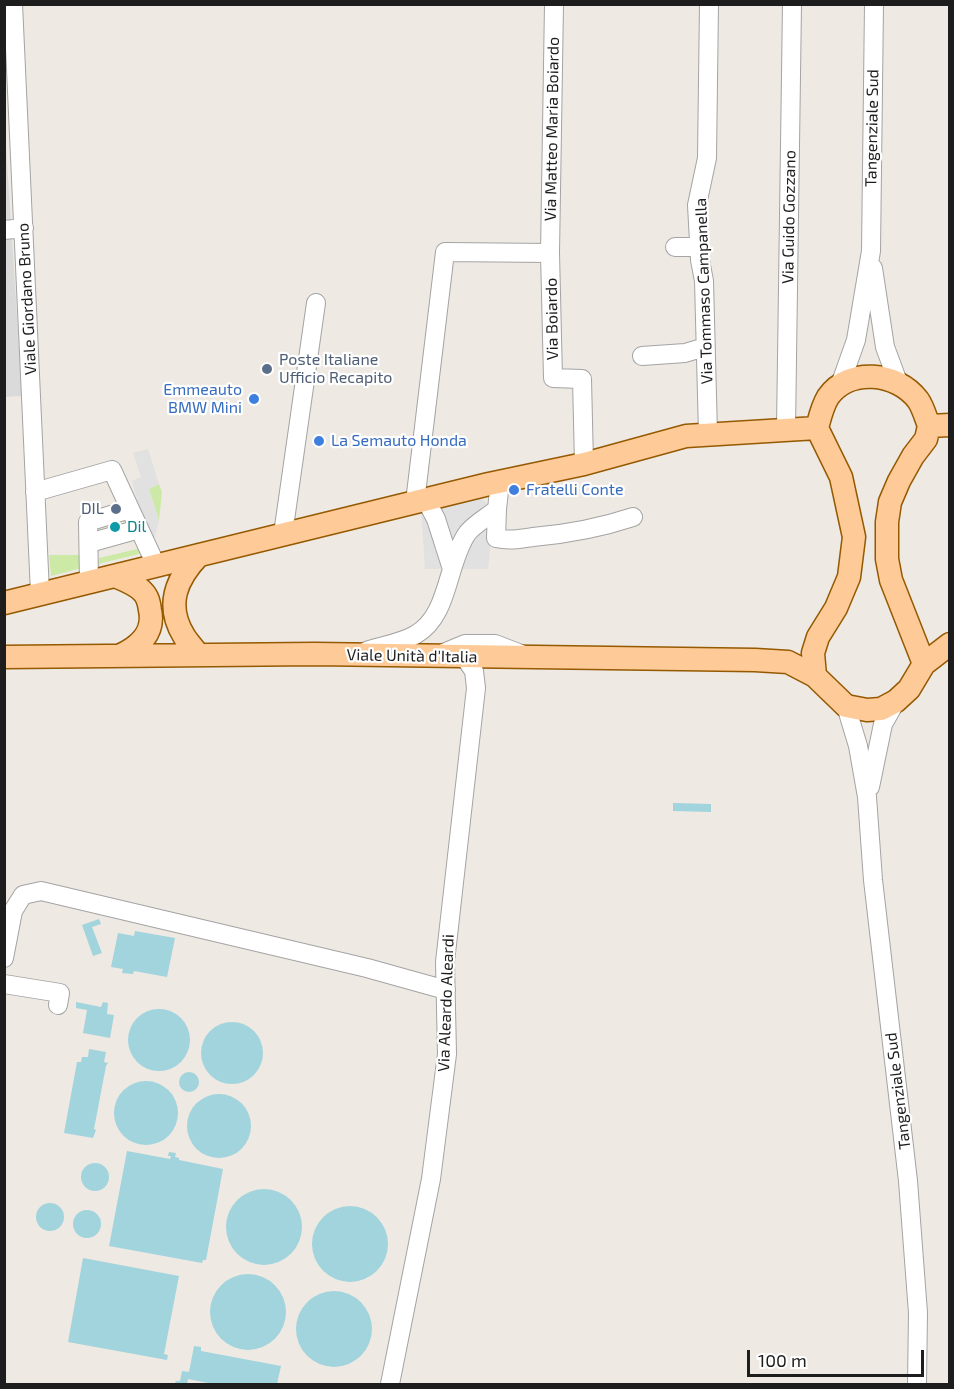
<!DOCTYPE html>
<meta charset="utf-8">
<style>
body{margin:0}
#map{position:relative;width:954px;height:1389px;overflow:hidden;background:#eee9e2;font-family:"Exo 2",sans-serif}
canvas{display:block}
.frame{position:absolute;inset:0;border:6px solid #1d1d1d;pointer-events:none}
.scale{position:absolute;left:747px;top:1350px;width:177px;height:27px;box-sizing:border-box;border:3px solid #1d1d1d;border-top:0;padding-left:8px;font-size:18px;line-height:21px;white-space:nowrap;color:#1d1d1d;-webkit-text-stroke:4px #fff;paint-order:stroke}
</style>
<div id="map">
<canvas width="954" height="1389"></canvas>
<div class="frame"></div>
<div class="scale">100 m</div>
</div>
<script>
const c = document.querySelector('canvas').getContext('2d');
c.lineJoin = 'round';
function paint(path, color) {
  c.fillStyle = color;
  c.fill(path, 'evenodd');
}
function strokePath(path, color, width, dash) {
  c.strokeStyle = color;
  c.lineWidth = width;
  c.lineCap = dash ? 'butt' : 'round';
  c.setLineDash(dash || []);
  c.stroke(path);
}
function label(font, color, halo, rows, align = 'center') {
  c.font = font + ' "Exo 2",sans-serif';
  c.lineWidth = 4.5;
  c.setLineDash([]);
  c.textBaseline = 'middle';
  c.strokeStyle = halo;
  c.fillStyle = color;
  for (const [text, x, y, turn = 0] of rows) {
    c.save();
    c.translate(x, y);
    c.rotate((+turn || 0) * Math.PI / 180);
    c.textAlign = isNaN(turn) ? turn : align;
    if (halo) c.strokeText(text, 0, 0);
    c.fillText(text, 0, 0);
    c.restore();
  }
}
const residential = new Path2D(`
 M4,114L22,396L5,397H4Z`);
const grass = new Path2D(`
 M159,484L162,492L159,521L149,489Z
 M137,549L143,553L98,564L99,558Z
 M49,555H81L82,568L51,576Z`);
const parking = new Path2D(`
 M148,449L159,484L149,489L159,521L151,551L132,481L141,477L133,453Z
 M478,493L486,503L493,524L488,569H425L421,508Z`);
const water = new Path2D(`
 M673,803L711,804V812L673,811Z
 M99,919L101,924L92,927L102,953L93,956L82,925Z
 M135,931L175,938L167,977L134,971L133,974L122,973L123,969L111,967L118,933L134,936Z
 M76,1002L101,1007L103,1002L108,1003L107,1014L114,1015L110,1038L83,1033L87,1010L76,1008Z
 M128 1040a31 31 0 1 1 62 0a31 31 0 1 1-62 0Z
 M201 1053a31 31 0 1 1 62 0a31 31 0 1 1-62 0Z
 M89,1049L106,1052L104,1062L108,1063L106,1066L94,1129L96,1130L93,1138L64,1133L77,1062H81L82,1057H88Z
 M179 1082a10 10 0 1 1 20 0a10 10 0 1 1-20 0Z
 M114 1113a32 32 0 1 1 64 0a32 32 0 1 1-64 0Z
 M187 1126a32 32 0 1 1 64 0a32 32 0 1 1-64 0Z
 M127,1151L170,1159L171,1156H168L169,1152L176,1153L175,1157L179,1158V1160L223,1169L206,1260H203L202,1263L109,1246Z
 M81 1177a14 14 0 1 1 28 0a14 14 0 1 1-28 0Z
 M226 1227a38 38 0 1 1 76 0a38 38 0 1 1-76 0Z
 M36 1217a14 14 0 1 1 28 0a14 14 0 1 1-28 0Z
 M312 1244a38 38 0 1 1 76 0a38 38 0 1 1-76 0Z
 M73 1224a14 14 0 1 1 28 0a14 14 0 1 1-28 0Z
 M83,1258L179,1276L164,1354L168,1355L167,1360L68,1342Z
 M210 1312a38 38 0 1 1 76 0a38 38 0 1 1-76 0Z
 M296 1329a38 38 0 1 1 76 0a38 38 0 1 1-76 0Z
 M194,1346L201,1347V1351L281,1366L277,1384H213L188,1379L187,1384L175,1383L176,1381H180L182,1371L189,1372Z`);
const minor = new Path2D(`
 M13,4L40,593
 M554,4L550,253L553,378L582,379L584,464
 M4,230L24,228
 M675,247H699
 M873,268L885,347L898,382
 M642,356L685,353L705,347
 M840,385L856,340L871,251L874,4
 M786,429L792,4
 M708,434L704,281L700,260L697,205L707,158L709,4
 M35,492L112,470L130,509
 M426,500L436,519L451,566
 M415,502L445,252L550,253
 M497,509L496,538C509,541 520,539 533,537C567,534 600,528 633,517
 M283,534L316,303
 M89,543L139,529
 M89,582L88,522L130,509L156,565
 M366,651C382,646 401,643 415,635C449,616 446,567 466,535C472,525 488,517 497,509L500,482
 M441,654L465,644H495L521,654
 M846,706L858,746L867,797L873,880L908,1181L918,1313L917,1384
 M870,787L883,724L896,701
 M4,958L13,911L23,895L41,891L367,968L446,990
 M4,984L60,993L58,1005
 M390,1384L431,1179L447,1054L445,962L476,688L474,671L465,658`);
const major = new Path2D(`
 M115,576C124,580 136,584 143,592C148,597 149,603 150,610C155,633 139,647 119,656
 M4,603L489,484L584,464L686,436L817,428C820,417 822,407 828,397C849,367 897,372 918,400C923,407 926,418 929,426L950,425
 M198,655C194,648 188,643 184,636C165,605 176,579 199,555
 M4,657L315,654L755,660L788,662L815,676L846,706L867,710L881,709L896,701L909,689L924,664L950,644
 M924,664L891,580L887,559V522L890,502L899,481L913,456L926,439L929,426
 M815,676L813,653L818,637L836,608L849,577L854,537L841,477L817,428`);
const markers = [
 [267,369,6,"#5c6f8a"],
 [254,399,6,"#3f7fe0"],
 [319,441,6,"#3f7fe0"],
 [514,490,6,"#3f7fe0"],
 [116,509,6,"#5c6f8a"],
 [115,527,6,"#0f9aa8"]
];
const streetNames = [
 ["Tangenziale Sud",872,128,-89],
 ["Via Matteo Maria Boiardo",552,129,-89],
 ["Via Guido Gozzano",789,217,-89],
 ["Via Tommaso Campanella",704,291,-92],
 ["Viale Giordano Bruno",27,299,-93],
 ["Via Boiardo",552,319,-91],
 ["Viale Unità d'Italia",412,656,1],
 ["Via Aleardo Aleardi",446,1003,-88],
 ["Tangenziale Sud",898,1091,-97]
];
const serviceNames = [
 ["Poste Italiane",279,360],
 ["Ufficio Recapito",279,378],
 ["DIL",104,509,"right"]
];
const shopNames = [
 ["Emmeauto",242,390,"right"],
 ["BMW Mini",242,408,"right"],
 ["La Semauto Honda",331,441],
 ["Fratelli Conte",526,490]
];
const cultureNames = [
 ["Dil",127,527]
];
paint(residential, '#dbdada');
paint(grass, '#cceaa6');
paint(parking, '#e1e1e1');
paint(water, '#a1d4dd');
strokePath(minor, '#a4a4a4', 20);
strokePath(major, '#955900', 25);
strokePath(minor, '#fff', 18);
strokePath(major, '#fdca98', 22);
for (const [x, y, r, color] of markers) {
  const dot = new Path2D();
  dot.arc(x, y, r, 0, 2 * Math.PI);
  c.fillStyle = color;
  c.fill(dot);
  strokePath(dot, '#fff', 2);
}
label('16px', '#1d1d1d', '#fff', streetNames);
label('16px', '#4e5e75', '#fff', serviceNames, 'left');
label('16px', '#366cbe', '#fff', shopNames, 'left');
label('16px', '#0d838f', '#fff', cultureNames, 'left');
</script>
